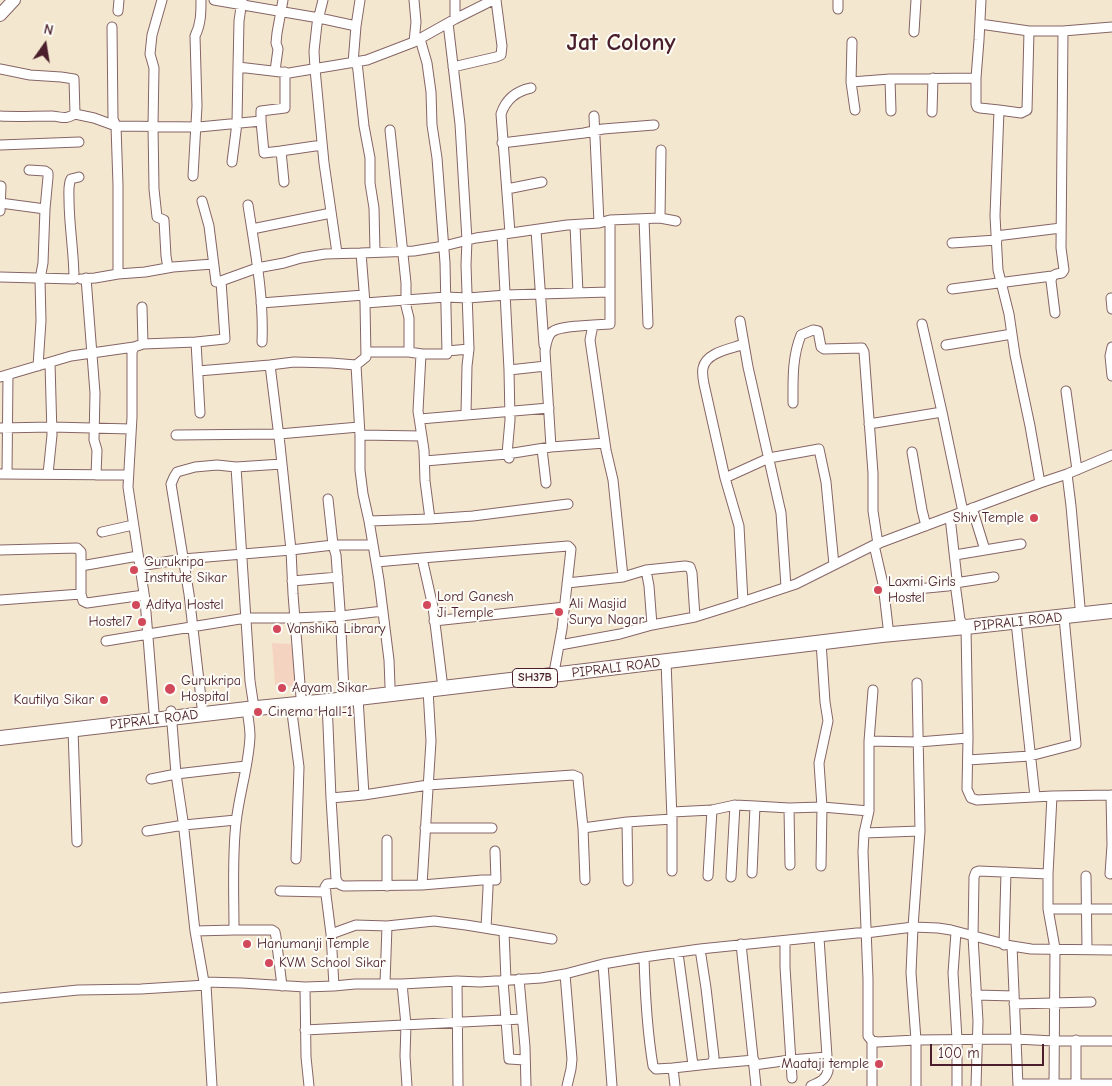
<!DOCTYPE html>
<style>
body{margin:0}
#map{position:relative;width:1112px;height:1086px;overflow:hidden;background:#f4e7d0;font-family:"Comic Neue",sans-serif}
canvas{display:block}
.north{position:absolute;left:20px;top:20px;width:50px;height:50px;-webkit-text-stroke:4px #fdfcf7;paint-order:stroke;rotate:13deg;font-size:14px;font-weight:700;line-height:20px;text-align:center;color:#4a1f2b}
.north::after{content:'';display:block;margin:auto;width:18px;height:22px;background:#4a1f2b;clip-path:polygon(50% 0,100% 100%,50% 72%,0 100%)}
.scale{position:absolute;left:930px;top:1044px;width:114px;height:22px;box-sizing:border-box;border:2px solid #4a1f2b;border-top:0;padding-left:6px;font-size:15px;line-height:18px;white-space:nowrap;color:#4a1f2b;-webkit-text-stroke:4px #fdfcf7;paint-order:stroke}
</style>
<div id="map">
<canvas width="1112" height="1086"></canvas>
<div class="north">N</div>
<div class="scale">100 m</div>
</div>
<script>
const c = document.querySelector('canvas').getContext('2d');
c.lineJoin = 'round';
function paint(path, color) {
  c.fillStyle = color;
  c.fill(path, 'evenodd');
}
function strokePath(path, color, width, dash) {
  c.strokeStyle = color;
  c.lineWidth = width;
  c.lineCap = dash ? 'butt' : 'round';
  c.setLineDash(dash || []);
  c.stroke(path);
}
function label(font, color, halo, rows, align = 'center') {
  c.font = font + ' "Comic Neue",sans-serif';
  c.lineWidth = 4;
  c.setLineDash([]);
  c.textBaseline = 'middle';
  c.strokeStyle = halo;
  c.fillStyle = color;
  for (const [text, x, y, turn = 0] of rows) {
    c.save();
    c.translate(x, y);
    c.rotate((+turn || 0) * Math.PI / 180);
    c.textAlign = isNaN(turn) ? turn : align;
    if (halo) c.strokeText(text, 0, 0);
    c.fillText(text, 0, 0);
    c.restore();
  }
}
const built = new Path2D(`
 M272,643L291,644L297,687L275,685Z`);
const street = new Path2D(`
 M162,0L152,35L150,54L154,68L153,126L154,189L157,217L164,220L166,256L168,268
 M214,0L319,18L356,26
 M323,0L317,24L314,51L315,69L324,163L337,253
 M455,0V19
 M838,9V0
 M118,11L119,0
 M980,24L1029,31
 M112,27L113,119L116,126L118,185V274
 M914,32L916,0
 M414,42L416,22L414,0
 M852,42L851,82L855,110
 M357,62L364,126L370,158V183L374,208L375,252
 M353,63L356,26L360,0
 M238,67L239,21L242,0
 M453,67L496,57L501,55L502,46L496,0
 M0,69L30,75L61,77L74,79L75,114C64,120 64,117 52,116C35,116 17,117 0,116
 M275,71L278,49L276,43L277,33L283,0
 M976,78V104L977,107L980,108L999,110
 M890,79L891,111
 M851,82L890,79L976,78L979,40L981,0
 M932,112L933,78
 M75,114L94,118L116,126L199,127L261,121V111L285,108V72
 M594,116L599,223
 M261,121L264,153L281,151L284,182
 M390,130L406,283V306L409,318V352
 M502,143L584,133L603,129L654,125
 M0,145L79,142
 M281,151L322,145
 M232,162L237,123L238,67L289,73L367,60L414,42L455,19L493,0
 M29,170L45,171L48,173V177L45,209L43,263L40,279L41,321L38,366
 M193,176L197,106L195,36C201,24 201,13 201,0
 M507,189L542,182
 M202,201L209,226L216,282L221,281
 M0,203L45,209
 M248,205C255,251 264,296 262,342
 M0,211L1,186
 M660,218L661,150
 M644,219L648,324
 M610,220L660,218L676,221
 M575,225L578,293
 M252,229L331,213
 M536,230L544,345
 M510,233L501,114C506,99 516,91 531,88
 M502,235L509,370L510,420L507,454L509,458
 M996,236L1061,228
 M952,243L997,240
 M361,253L414,251L444,246L476,238L567,225L599,223L610,220V324L593,325L590,340L606,450L613,480L623,577
 M0,277L74,279C74,252 69,226 69,199C69,192 68,185 71,179L79,177
 M86,278L95,393L94,440L97,450L96,475
 M81,279L95,278L118,274L145,272L173,267L213,264
 M952,289L1052,276
 M1111,298L1112,309
 M261,303L364,295
 M365,303L446,297L468,298L506,295L609,292
 M142,307L143,344
 M1055,313L1051,281C1052,274 1056,274 1062,273L1064,270L1061,248L1063,31
 M740,321L748,367L781,513L786,587
 M946,345L1012,334
 M1112,347L1110,356L1112,376
 M447,351L469,349L466,265L467,240L460,124L448,23
 M366,352H409L422,354H447L445,263L437,158L432,125L431,92L427,63L420,39
 M421,354L418,411L424,450L425,481L430,519
 M270,365L280,445L291,550L293,594L301,697
 M356,365L360,435V470L363,494L369,521L379,580L389,660L390,686
 M509,370L546,366
 M198,371L270,365L294,362L331,363L356,365L366,357L365,303L361,253L325,254L301,258L284,263L257,268L221,281L225,339L196,342L200,413
 M0,377L71,356L134,347
 M1066,391L1077,470
 M793,403C793,380 792,357 801,335L813,330L818,331L821,347L824,349L862,348L864,352L873,473V511L878,544
 M942,412L963,512
 M466,414L467,366L469,349
 M420,419L549,408
 M869,424L942,412L922,324
 M0,428L52,427L131,429
 M176,435L279,434L359,427
 M360,435L422,436
 M551,447L605,443
 M542,449L546,483
 M912,452L922,510L926,526
 M425,461L507,454L551,447L545,351C546,345 547,336 552,332C560,326 583,326 593,325
 M236,467L250,681L253,701
 M0,474L128,475
 M7,474L8,375
 M48,474L52,435L50,363
 M1067,474L1071,506L1080,607
 M725,478L769,458L819,449L826,482L834,565
 M1040,483L1030,426L1015,355L1009,314L998,270L995,216L999,110L1021,113L1027,110L1029,31H1063L1112,27
 M328,499L333,545L336,555L340,610L344,692
 M972,508L985,550
 M369,521L430,519L473,516L568,504
 M102,532L133,525
 M874,545L883,584L888,627
 M0,550L77,548L81,552V594L83,601L87,603L94,602L144,595
 M955,555L1021,544
 M422,558L433,607L442,680
 M376,562L422,558L568,546L571,549L562,629L555,667
 M81,566L138,556
 M140,566L183,559L291,550L333,545H373
 M646,570L685,566L690,567L692,573L695,617
 M994,577L955,583L960,620L966,627L968,738L967,789L971,798L977,800L1052,796L1112,795
 M292,581L338,577
 M885,592L948,586L955,583L957,579L950,517
 M0,600L81,594
 M743,602L739,526L725,478L704,384C703,379 702,373 703,368C706,352 731,349 744,344
 M434,621L565,607
 M1016,622L1035,797
 M652,625L695,617L730,606L796,584L874,545L1040,483L1067,474L1112,455
 M106,641L246,618H295L341,616L383,611
 M821,642L825,702L828,721L819,763L822,807L821,866
 M560,645L620,634L652,625L649,586L646,570L623,577L567,583
 M666,661L672,819V871
 M358,698L364,795
 M327,701L331,798L336,879C338,883 339,885 344,886L422,885L482,880H485L488,882V888L486,928
 M291,705L299,767L296,859
 M202,707L189,594L171,484L174,477L177,472L195,467L217,465L236,467L282,464
 M171,711L176,774L183,821L195,931L204,982L206,985L212,1086
 M154,712L145,600L128,487L132,417V352L134,347L143,344L196,342
 M73,730L77,842
 M869,741L918,742L968,738
 M968,760L1030,756L1076,744L1064,617
 M151,779L176,774L246,766
 M1052,796L1048,874V909L1055,948L1054,1086
 M331,798L364,795L428,785L573,775L578,777V779L583,828L585,880
 M755,806L789,808L822,807L869,811
 M789,808L790,865
 M672,812L712,810L735,805L755,806L752,873
 M627,822L628,881
 M425,828H492
 M583,828L627,822L672,819
 M147,831L184,825L236,820
 M864,833L920,831
 M387,840V886
 M1110,874L1112,845L1111,795
 M708,876L712,810
 M1086,876L1087,949
 M731,877L735,805
 M485,880H496L495,851
 M422,885L431,741L428,690
 M280,891L326,892
 M1048,909H1112
 M234,930C234,894 232,858 236,823C239,794 249,765 250,736C250,727 248,718 247,709
 M195,931L234,930H272L275,932L276,937L282,986
 M504,932L506,980
 M956,932L953,973L957,1039V1086
 M331,934L356,925L387,926L434,921L466,925L552,939
 M785,941V967L792,1078
 M741,944L756,1086
 M1004,945L1006,872
 M1012,946L1018,1086
 M678,953L693,1065
 M644,957C645,993 647,1030 653,1066L656,1069L673,1068L675,1086
 M603,964L612,1086
 M565,974L572,1059L571,1069L567,1086
 M519,979L525,1047L526,1086
 M503,980L509,1059L525,1060
 M457,981L458,1086
 M204,982L242,983L305,987L334,986L355,984H402L457,981L480,982L541,978L565,974L603,964L644,957L700,949L857,933H866L913,927L938,928L951,930L1012,946L1031,949L1112,950
 M385,983L387,926
 M402,984L406,1025L405,1056L407,1086
 M334,986L331,934L325,887L327,884L338,883
 M305,987L306,1057L309,1086
 M976,995L1014,996
 M0,998L78,990L141,989L206,985
 M1014,1004L1091,1002
 M305,1030L522,1019
 M1076,1040V1086
 M872,1041L878,1042L916,1040L1016,1039L1054,1041H1112
 M709,1064L754,1060
 M754,1065L790,1060L827,1057
 M673,1068L709,1064L713,1062L714,1057L706,988L700,949
 M1018,1084H1112
 M811,1086C819,1082 825,1081 828,1071L819,938
 M872,1086V1041L868,1036V979L863,852L864,833L869,811V741L873,690
 M916,1086V1040L911,973L913,927L920,831L917,683
 M976,1086L978,1021L973,937L974,877L976,872L979,871L1048,874`);
const secondary = new Path2D(`
 M0,15L14,0`);
const primary = new Path2D(`
 M0,738L247,709L358,698L519,679L882,635L966,627L1112,611`);
const markers = [
 [1034,518,5,"#d1495b"],
 [134,570,5,"#d1495b"],
 [878,590,5,"#d1495b"],
 [136,605,5,"#d1495b"],
 [427,605,5,"#d1495b"],
 [559,612,5,"#d1495b"],
 [142,622,5,"#d1495b"],
 [277,629,5,"#d1495b"],
 [282,688,5,"#d1495b"],
 [170,689,6,"#d1495b"],
 [104,700,5,"#d1495b"],
 [258,712,5,"#d1495b"],
 [247,944,5,"#d1495b"],
 [269,963,5,"#d1495b"],
 [879,1064,5,"#d1495b"]
];
const shields = [
 [535,678,45]
];
const shieldNames = [
 ["SH37B",535,678]
];
const poiNames = [
 ["Shiv Temple",1024,518,"right"],
 ["Gurukripa",144,562],
 ["Institute Sikar",144,578],
 ["Laxmi Girls",888,582],
 ["Hostel",888,598],
 ["Lord Ganesh",437,597],
 ["Ji Temple",437,613],
 ["Ali Masjid",569,604],
 ["Surya Nagar",569,620],
 ["Aditya Hostel",146,605],
 ["Hostel7",132,622,"right"],
 ["Vanshika Library",287,629],
 ["Gurukripa",181,681],
 ["Hospital",181,697],
 ["Aayam Sikar",292,688],
 ["Kautilya Sikar",94,700,"right"],
 ["Cinema Hall-1",268,712],
 ["Hanumanji Temple",257,944],
 ["KVM School Sikar",279,963],
 ["Maataji temple",869,1064,"right"]
];
const streetNames = [
 ["PIPRALI ROAD",1018,622,-6],
 ["PIPRALI ROAD",616,668,-7],
 ["PIPRALI ROAD",154,720,-7]
];
const townNames = [
 ["Jat Colony",621,43]
];
paint(built, '#f5d3c1');
strokePath(street, '#866565', 11);
strokePath(secondary, '#866565', 14);
strokePath(primary, '#866565', 16);
strokePath(street, '#fff', 9);
strokePath(secondary, '#fff', 12);
strokePath(primary, '#fff', 14);
for (const [x, y, r, color] of markers) {
  const dot = new Path2D();
  dot.arc(x, y, r, 0, 2 * Math.PI);
  c.fillStyle = color;
  c.fill(dot);
  strokePath(dot, '#fdfcf7', 2);
}
for (const [x, y, w] of shields) {
  const box = new Path2D();
  box.roundRect(x - w / 2, y - 9.5, w, 19, 4);
  c.fillStyle = '#fdfcf7';
  c.fill(box);
  strokePath(box, '#4a1f2b', 1);
}
label('bold 12px', '#4a1f2b', null, shieldNames);
label('14px', '#4a1f2b', '#fdfcf7', poiNames, 'left');
label('14px', '#4a1f2b', '#fdfcf7', streetNames);
label('bold 24px', '#4a1f2b', '#fdfcf7', townNames);
</script>
